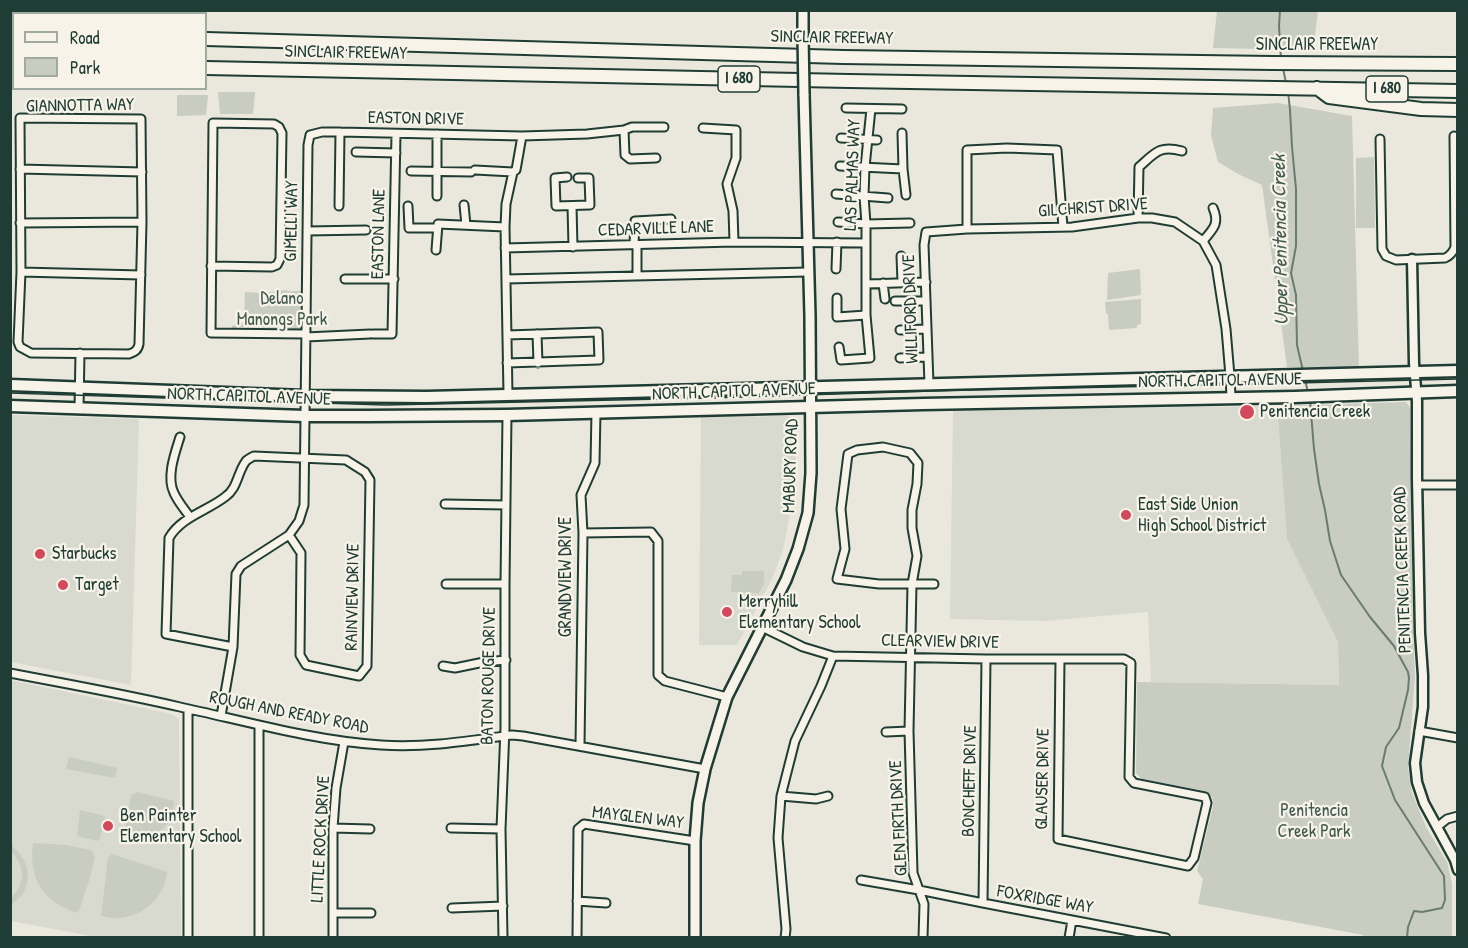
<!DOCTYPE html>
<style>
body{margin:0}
#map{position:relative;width:1468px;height:948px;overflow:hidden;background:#eae8dd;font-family:"Patrick Hand",sans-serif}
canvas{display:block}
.frame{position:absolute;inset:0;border:12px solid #1f3d34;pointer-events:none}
.legend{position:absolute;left:12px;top:12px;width:195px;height:78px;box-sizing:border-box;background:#f7f3e8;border:2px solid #a1aaa0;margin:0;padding:8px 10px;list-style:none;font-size:18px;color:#1f3d34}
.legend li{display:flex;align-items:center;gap:12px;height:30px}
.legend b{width:30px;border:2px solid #a1aaa0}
</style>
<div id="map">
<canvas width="1468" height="948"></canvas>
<div class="frame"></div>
<ul class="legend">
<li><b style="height:8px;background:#f7f3e8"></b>Road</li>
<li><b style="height:16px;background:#c8ccc1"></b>Park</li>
</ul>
</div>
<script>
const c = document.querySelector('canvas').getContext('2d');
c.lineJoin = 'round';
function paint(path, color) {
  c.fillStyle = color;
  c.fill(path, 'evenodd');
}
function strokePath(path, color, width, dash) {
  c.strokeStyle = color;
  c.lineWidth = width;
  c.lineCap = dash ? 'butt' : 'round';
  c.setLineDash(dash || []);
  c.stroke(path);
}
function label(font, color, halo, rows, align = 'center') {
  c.font = font + ' "Patrick Hand",sans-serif';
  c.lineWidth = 4.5;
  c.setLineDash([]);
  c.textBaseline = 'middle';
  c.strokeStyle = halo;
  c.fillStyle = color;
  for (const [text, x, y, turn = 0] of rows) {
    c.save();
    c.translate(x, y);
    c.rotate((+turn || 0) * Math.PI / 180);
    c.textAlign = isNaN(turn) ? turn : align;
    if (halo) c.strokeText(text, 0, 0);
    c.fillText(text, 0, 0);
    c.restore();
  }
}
const built = new Path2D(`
 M1277,406L1287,539L1338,642L1339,685L1151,682L1148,612L1045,621L950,619L953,410Z
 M11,415L139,419L131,685L11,662Z
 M783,415L788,416L794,422L795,428L796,446L795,482L792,504L783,550L772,579L737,645H699L701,417L752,416L759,417Z
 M10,680L172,714L179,719L181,937H96L11,921Z`);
const green = new Path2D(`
 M1217,11H1318L1313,50L1213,48Z
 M218,92H255L253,114H220Z
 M177,95H208L206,115L177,116Z
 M1278,103L1352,116L1359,368L1287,367L1262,185L1240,175L1218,162L1211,135L1213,108Z
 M1374,157L1375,228H1356V158Z
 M1140,269L1141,295L1107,300L1108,273Z
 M287,290V291H301L300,331H294L291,328L237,327L235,330H232V326L244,322L245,292L261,293Z
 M1141,299V324L1137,325V328L1109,330L1108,314L1106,313L1105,302Z
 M1406,402L1410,408L1413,632L1415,676L1408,767L1412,793L1426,827L1447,862L1452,883V937H1364L1363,935L1198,904L1203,879L1197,871L1213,806C1213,798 1212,795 1205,791L1142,779L1136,773L1137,682L1339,685L1338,642L1287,539L1277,406Z
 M742,571H764V584L759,593L731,592L732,575H742Z
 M69,757L117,768L115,778L66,769Z
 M137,792L174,801C173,830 151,843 124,835L131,795Z
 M80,810L105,816L100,839L97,841L77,836Z
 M33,843L66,845L91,850L95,856L90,878L78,913C43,903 28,878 33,843Z
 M11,845C32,861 35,889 11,905V897C26,885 25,865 11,852Z
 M112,854L167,872C165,896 144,916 120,918C114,919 107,917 101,916L108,857Z`);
const stream = new Path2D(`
 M1280,10L1279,26L1281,59
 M1283,68L1286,83
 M1288,91L1290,110L1292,147L1296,189V246L1291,273L1296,295L1297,345L1303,371
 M1305,380L1308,392
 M1310,400L1314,449L1319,484L1325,510L1330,541L1341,575L1370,617L1394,646L1408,672L1409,678L1408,690L1399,728L1386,747L1382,766L1395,800L1444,876L1445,900L1442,908L1422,912L1414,911L1408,927L1407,938`);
const minor = new Path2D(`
 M846,108L902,109
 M20,118L141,119L142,222L139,344C138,350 135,352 129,354L31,353L20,347L18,342L21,272Z
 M703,128L736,130V158L727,184L733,211L734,242
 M624,130L632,127H664
 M902,133L903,169L906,195
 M841,138L877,140
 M1380,139L1382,249L1386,256L1396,260L1445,258C1450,256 1453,252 1455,247L1454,136
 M356,152L396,153
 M840,166L903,169
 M20,169L142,172
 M475,170L513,172
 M411,171L471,172
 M567,177L555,178L556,206L590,205L589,178H578
 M836,194L888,198
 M437,196V134
 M464,205L466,225
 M339,206L340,132
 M408,206L409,228H437
 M572,206L573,247
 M1138,218L1139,167C1155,153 1159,145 1182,151
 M838,222L866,224L910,223
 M20,223L142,222
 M967,229V150L1007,148L1057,150L1063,227
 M307,231L366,230
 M1203,241C1213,229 1220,224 1213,208
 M634,245L635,221L671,219
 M637,245V276
 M505,248L734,242L865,243
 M436,250L438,224L505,227
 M901,256L902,282
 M211,266L272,267L277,265L280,259L282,133L279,127L274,124L213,123L211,333L306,334
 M836,269L837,242
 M21,272L141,275
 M345,279H394
 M506,279L808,272
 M883,283L885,299
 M867,284L926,282
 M837,298V317L866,315
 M895,301H926
 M900,330L927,329
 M373,334H392L396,134
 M537,334L538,363
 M507,335L598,332L599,360L507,363
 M306,337L370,334
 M839,347L841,360L870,358L866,315V224L864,196L865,167L871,109
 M900,358L928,357
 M929,384L924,245L926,232L967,229L1072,227L1138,218H1152L1175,222L1203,241L1216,265L1226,329L1230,376L1231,397
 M508,394L505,227L506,204L513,172L516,170L522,136
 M79,409L80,353
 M180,437C175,453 166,477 174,493C178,502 185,510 190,517
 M1417,485H1458
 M445,504L506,505
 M583,533L651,532L658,541V675L665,681L727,697
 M446,584H505
 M762,627L803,647L833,656L986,659H1124L1131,663L1129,777L1134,783L1205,797L1207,803L1194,858L1188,866L1058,839L1060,659
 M233,647L166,634L169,538C181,517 207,511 225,497C238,488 237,473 246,461C247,460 252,457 254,456L346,460L365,472L370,480L367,666L359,676L306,665L300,655L301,553L289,535
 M443,666L455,668L484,662L506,660
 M10,673C67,684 124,694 180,707C245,721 315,741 381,745C425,748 468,741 512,735L523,736L705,769
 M221,716L233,647L236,574L241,566L289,535L299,521L304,505L308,145L310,135L322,132H340L522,136L587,134L624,130L625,155L630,159L656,158
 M1419,731L1458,738
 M886,732L909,731
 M580,745L583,533L581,495L595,463L596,412
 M781,796L816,799L828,796
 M1437,827L1447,819L1458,816
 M333,828L370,829
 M451,828L501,829
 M861,880L919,890L983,903L1166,938
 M577,901L606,903
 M983,903L986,659
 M452,908L503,906
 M333,913H371
 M188,938V709
 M259,938V725
 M333,938V828L336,788L344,742
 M503,938L501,829L505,728V584L507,415
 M577,938L578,829L584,824L695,841
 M785,938L786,929L778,838L781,796L795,741L821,686L833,656
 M923,938L924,904L913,873L909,731L912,584L917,556L912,528V510L917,484L918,463L910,453L883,447L857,450L848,454L841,509L845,549L837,579L879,584H934
 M1069,938L1072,920`);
const tertiary = new Path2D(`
 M1412,259L1414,363L1417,401V478L1420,633L1423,675V707L1415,763L1417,782L1424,803L1455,860L1458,870`);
const secondary = new Path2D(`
 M803,10V35
 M695,938V841L698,803L705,769L727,697L786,580L798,549L808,513L811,473L810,316L804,94`);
const primary = new Path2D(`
 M10,385L306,396L427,397L1458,371
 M10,406L305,416H368L507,415L923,404L1295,397L1458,391`);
const motorway = new Path2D(`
 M10,17H14
 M10,37H14
 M206,39L843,57L1272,63L1458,64
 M10,64H14
 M206,68L849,81L1458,91
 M1317,88L1329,97L1421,109L1458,110`);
const tram = new Path2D(`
 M10,393L385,405L708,398L964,390L1215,385L1458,379`);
const secondaryBridge = new Path2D(`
 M803,35L804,94`);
const markers = [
 [1247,412,8,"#d1495b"],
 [1126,515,6,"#d1495b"],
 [40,554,6,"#d1495b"],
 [63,585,6,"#d1495b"],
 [727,612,6,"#d1495b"],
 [108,826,6,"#d1495b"]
];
const shields = [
 [739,79,42],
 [1387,89,42]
];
const shieldNames = [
 ["I 680",739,79],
 ["I 680",1387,89]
];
const streetNames = [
 ["SINCLAIR FREEWAY",832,38,1],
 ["SINCLAIR FREEWAY",1317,45],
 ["SINCLAIR FREEWAY",346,53,1],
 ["GIANNOTTA WAY",80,106,-1],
 ["EASTON DRIVE",416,119,1],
 ["LAS PALMAS WAY",853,175,-88],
 ["GILCHRIST DRIVE",1093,208,-4],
 ["GIMELLI WAY",292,221,-89],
 ["CEDARVILLE LANE",656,229,-2],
 ["EASTON LANE",379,234,-89],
 ["WILLIFORD DRIVE",911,309,-92],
 ["NORTH CAPITOL AVENUE",1220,381,-1],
 ["NORTH CAPITOL AVENUE",734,392,-2],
 ["NORTH CAPITOL AVENUE",249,397,2],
 ["MABURY ROAD",791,466,-88],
 ["PENITENCIA CREEK ROAD",1403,570,-92],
 ["GRANDVIEW DRIVE",566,577,-90],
 ["RAINVIEW DRIVE",353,597,-89],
 ["CLEARVIEW DRIVE",940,642,1],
 ["BATON ROUGE DRIVE",489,676,-89],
 ["ROUGH AND READY ROAD",289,713,11],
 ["GLAUSER DRIVE",1043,779,-89],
 ["BONCHEFF DRIVE",970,781,-89],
 ["MAYGLEN WAY",638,818,7],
 ["GLEN FIRTH DRIVE",899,818,-93],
 ["LITTLE ROCK DRIVE",321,839,-87],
 ["FOXRIDGE WAY",1045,900,10]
];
const parkNames = [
 ["Delano",282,299],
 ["Manongs Park",282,320],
 ["Penitencia",1314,811],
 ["Creek Park",1314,832]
];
const poiNames = [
 ["Penitencia Creek",1260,412],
 ["East Side Union",1138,505],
 ["High School District",1138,526],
 ["Starbucks",52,554],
 ["Target",75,585],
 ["Merryhill",739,602],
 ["Elementary School",739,623],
 ["Ben Painter",120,816],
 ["Elementary School",120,837]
];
const waterNames = [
 ["Upper Penitencia Creek",1281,240,-91]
];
paint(built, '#d9dacf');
paint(green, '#c8ccc1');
strokePath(stream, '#6a7c72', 2);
strokePath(minor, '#1f3d34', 11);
strokePath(tertiary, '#1f3d34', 13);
strokePath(secondary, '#1f3d34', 14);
strokePath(primary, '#1f3d34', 15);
strokePath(motorway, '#1f3d34', 16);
strokePath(minor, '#f7f3e8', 7);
strokePath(tertiary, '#f7f3e8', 8);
strokePath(secondary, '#f7f3e8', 9);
strokePath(primary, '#f7f3e8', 10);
strokePath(motorway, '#f7f3e8', 12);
strokePath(tram, '#1f3d34', 1.5);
strokePath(secondaryBridge, '#1f3d34', 14, []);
strokePath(secondaryBridge, '#f7f3e8', 9);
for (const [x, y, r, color] of markers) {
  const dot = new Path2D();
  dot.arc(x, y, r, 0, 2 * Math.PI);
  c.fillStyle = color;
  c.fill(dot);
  strokePath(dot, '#f7f3e8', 2);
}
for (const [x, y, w] of shields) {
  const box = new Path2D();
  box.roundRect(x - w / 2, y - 13, w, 26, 4.5);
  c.fillStyle = '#f7f3e8';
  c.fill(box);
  strokePath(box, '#1f3d34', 1.5);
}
label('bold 16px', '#1f3d34', null, shieldNames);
label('18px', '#1f3d34', '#f7f3e8', streetNames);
label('18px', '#415a50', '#f7f3e8', parkNames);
label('18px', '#1f3d34', '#f7f3e8', poiNames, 'left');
label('italic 20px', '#445c53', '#f7f3e8', waterNames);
</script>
